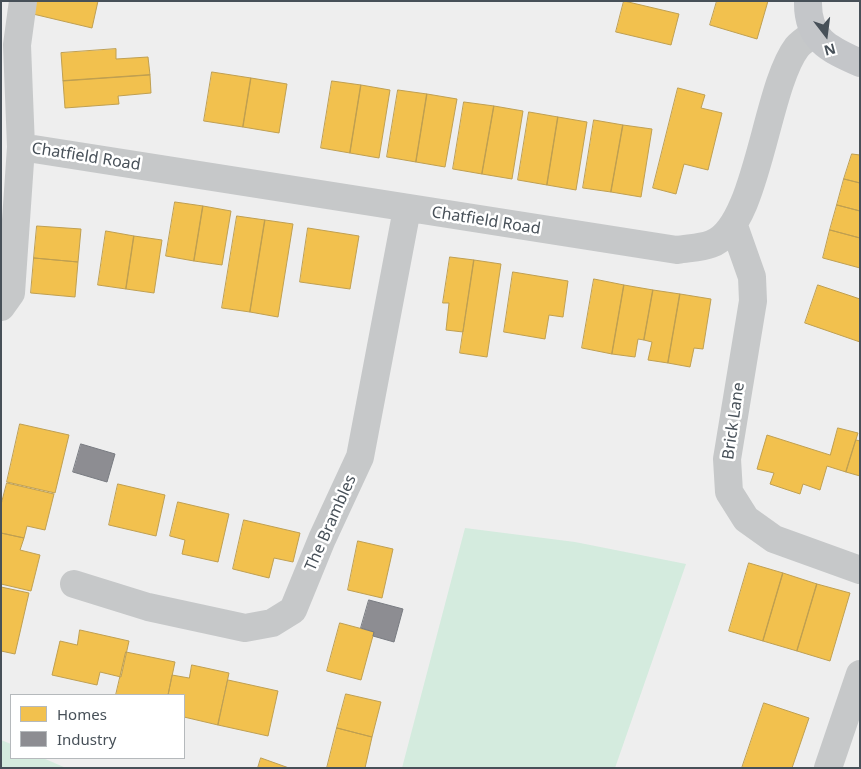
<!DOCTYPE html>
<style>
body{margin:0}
#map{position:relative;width:861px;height:769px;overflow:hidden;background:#eee;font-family:"Noto Sans",sans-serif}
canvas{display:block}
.frame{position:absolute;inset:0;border:2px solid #475058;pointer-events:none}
.legend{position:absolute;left:10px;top:694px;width:175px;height:65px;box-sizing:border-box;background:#fff;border:1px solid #b5b9bc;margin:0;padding:6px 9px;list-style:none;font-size:15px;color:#475058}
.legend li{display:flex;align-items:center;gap:10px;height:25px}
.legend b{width:25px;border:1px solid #b5b9bc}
.north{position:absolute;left:801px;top:10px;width:50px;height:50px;-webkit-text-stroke:4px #fff;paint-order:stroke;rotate:165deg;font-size:14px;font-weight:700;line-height:20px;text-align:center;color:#475058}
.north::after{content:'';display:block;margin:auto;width:18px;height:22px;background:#475058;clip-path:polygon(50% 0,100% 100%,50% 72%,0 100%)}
</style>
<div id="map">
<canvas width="861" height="769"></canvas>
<div class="frame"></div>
<ul class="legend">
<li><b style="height:14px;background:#f2c14e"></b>Homes</li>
<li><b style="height:14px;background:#8d8d92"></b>Industry</li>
</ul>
<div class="north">N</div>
</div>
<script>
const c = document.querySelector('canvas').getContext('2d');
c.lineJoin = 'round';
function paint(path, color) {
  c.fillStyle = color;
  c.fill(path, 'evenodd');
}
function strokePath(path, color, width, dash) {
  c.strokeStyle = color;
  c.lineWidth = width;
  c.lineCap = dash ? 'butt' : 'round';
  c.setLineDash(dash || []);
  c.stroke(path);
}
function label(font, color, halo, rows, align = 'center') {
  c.font = font + ' "Noto Sans",sans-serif';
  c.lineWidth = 5;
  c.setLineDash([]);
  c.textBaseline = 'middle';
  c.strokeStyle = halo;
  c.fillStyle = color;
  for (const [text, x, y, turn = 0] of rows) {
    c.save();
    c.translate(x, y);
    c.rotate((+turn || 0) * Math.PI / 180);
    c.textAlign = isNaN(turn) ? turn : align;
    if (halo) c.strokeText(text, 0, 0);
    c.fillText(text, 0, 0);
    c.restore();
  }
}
const green = new Path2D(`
 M465,528L575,542L686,564L615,768H402Z
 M1,740L11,744V758H43L66,768H1Z`);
const homes = new Path2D(`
 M36,1H98L92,28L33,14Z
 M624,1L679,14L671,45L616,32Z
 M717,1H768L757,39L710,25Z
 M116,49V59L148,57L150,75L63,81L61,53Z
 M212,72L251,78L243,127L204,121Z
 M150,75L151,93L118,96L119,104L65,108L63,81Z
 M251,78L287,84L279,133L243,127Z
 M332,81L361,85L350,153L321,148Z
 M361,85L390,90L379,158L350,153Z
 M678,88L705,95L701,108L722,113L708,170L684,164L676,194L653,188Z
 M398,90L427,94L416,162L387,157Z
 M427,94L457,99L445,167L416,162Z
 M464,102L494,106L482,174L453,169Z
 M494,106L523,111L512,179L482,174Z
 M529,112L558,117L547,185L518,180Z
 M558,117L587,122L576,190L547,185Z
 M594,120L623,125L611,192L583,188Z
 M623,125L652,129L641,197L611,192Z
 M852,154L860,155V183L844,179Z
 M844,179L860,183V211L837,205Z
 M175,202L203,206L194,261L166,256Z
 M837,205L860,211V238L830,230Z
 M203,206L231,211L222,265L194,261Z
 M237,216L265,220L250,312L222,308Z
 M265,220L293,224L278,317L250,312Z
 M37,226L81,229L78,262L34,258Z
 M308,228L359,236L350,289L300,282Z
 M830,230L860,238V268L823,258Z
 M106,231L134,236L126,289L98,285Z
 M134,236L162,240L154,293L126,289Z
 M450,257L474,260L463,332L446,330L449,303H443Z
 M34,258L78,262L75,297L31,293Z
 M474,260L501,264L487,357L460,353Z
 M513,272L568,281L563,317L549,315L545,339L504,332Z
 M594,279L624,285L612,354L582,348Z
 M624,285L653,290L644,340L638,339L635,357L612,354Z
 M818,285L860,299V342L805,323Z
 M653,290L680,294L668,363L648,360L652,342L644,340Z
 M680,294L711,299L703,349L694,348L690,367L668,363Z
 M20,424L69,435L55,493L7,482Z
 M838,428L858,433L846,472L827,466L820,490L803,484L800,494L770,484L774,473L757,469L767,435L830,455Z
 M856,440L860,441V476L846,472Z
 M7,483L54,494L45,530L27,526L24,538L1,533V505Z
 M118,484L165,495L156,536L109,525Z
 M178,502L229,514L218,562L182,554L185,540L170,536Z
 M244,520L300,533L293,562L274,558L269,578L233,569Z
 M1,533L24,538L20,550L40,555L31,591L1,584Z
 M358,541L393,549L382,598L348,590Z
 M749,563L783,573L763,641L729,631Z
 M783,573L817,584L797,651L763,641Z
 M817,584L850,593L830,661L797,651Z
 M1,587L29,593L15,654L1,651Z
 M340,623L374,632L361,680L327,671Z
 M80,630L129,641L121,677L100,672L97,685L52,675L60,641L77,645Z
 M126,652L175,662L168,695H116Z
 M192,665L229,673L218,725L184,717V695H168L172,675L189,678Z
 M228,680L278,691L268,736L218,725Z
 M346,694L381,702L372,737L337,728Z
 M764,703L809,718L792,768H742Z
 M337,728L372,737L365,768H327Z
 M261,758L289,768H258Z`);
const industry = new Path2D(`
 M81,444L115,454L107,482L73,472Z
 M369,600L403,609L394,642L373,636L374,632L361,628Z`);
const minor = new Path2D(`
 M21,147L677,250C688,248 701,248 711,244C758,228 765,89 797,47C801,42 809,37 815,33
 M734,226L752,277L753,301L727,459L729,492L746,519L774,539L860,570
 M1,307L11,293L21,147L17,45L23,1
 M74,584L148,607L245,628L272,623L293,610L322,539L360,457L407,209
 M828,768L860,674`);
const major = new Path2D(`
 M808,1C807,39 828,49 860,63`);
const streetNames = [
 ["Chatfield Road",86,157,9],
 ["Chatfield Road",486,221,9],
 ["Brick Lane",734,421,-82],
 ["The Brambles",331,523,-66]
];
paint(green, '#d4ebde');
paint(homes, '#f2c14e');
strokePath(homes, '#bf9f51', 1);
paint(industry, '#8d8d92');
strokePath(industry, '#787b81', 1);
strokePath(minor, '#c6c8c9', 28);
strokePath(major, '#c4c6c9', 28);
label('16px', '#475058', '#fff', streetNames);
</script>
